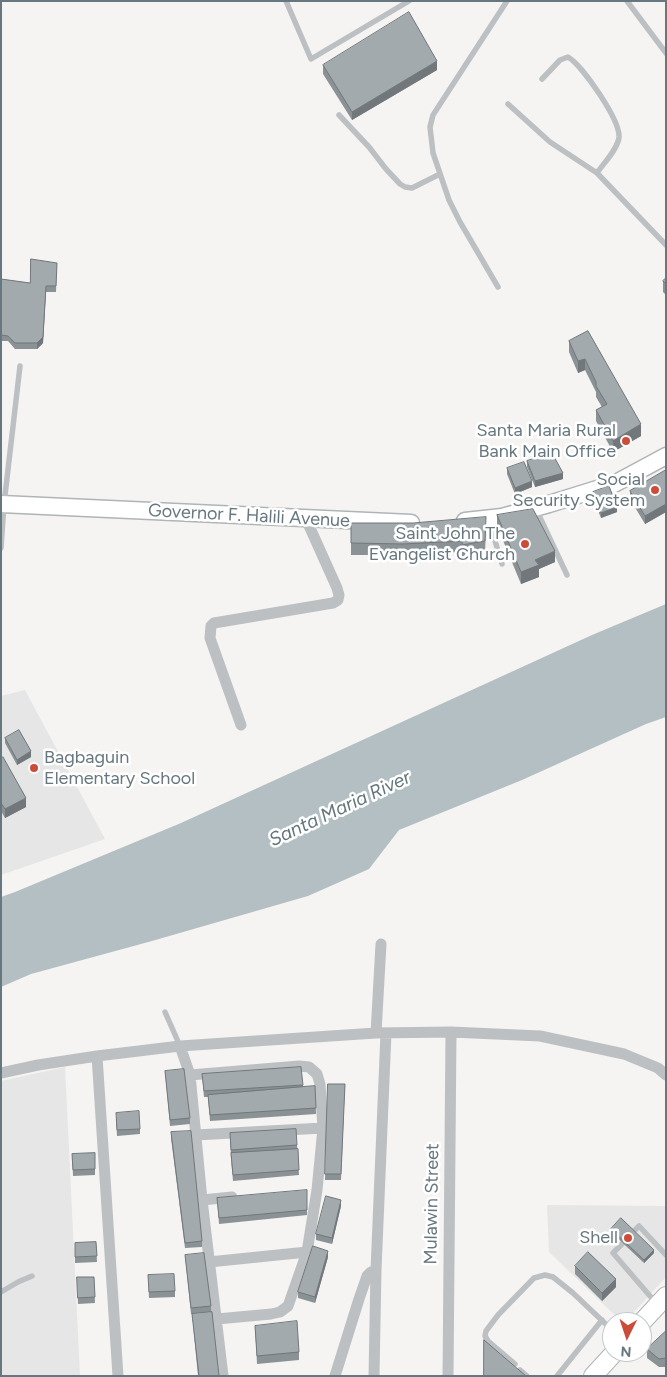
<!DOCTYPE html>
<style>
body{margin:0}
#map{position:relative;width:667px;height:1377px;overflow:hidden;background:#f5f4f2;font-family:Figtree,sans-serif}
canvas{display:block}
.frame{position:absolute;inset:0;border:2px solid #67777f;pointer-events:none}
.north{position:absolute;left:602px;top:1312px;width:50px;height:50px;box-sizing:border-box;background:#fff;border:1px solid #c2c9cc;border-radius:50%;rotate:184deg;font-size:14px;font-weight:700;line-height:20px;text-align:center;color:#67777f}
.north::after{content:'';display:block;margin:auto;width:18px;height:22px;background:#cc4c3a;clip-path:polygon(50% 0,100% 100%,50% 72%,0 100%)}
</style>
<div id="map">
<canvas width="667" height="1377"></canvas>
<div class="frame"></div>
<div class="north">N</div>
</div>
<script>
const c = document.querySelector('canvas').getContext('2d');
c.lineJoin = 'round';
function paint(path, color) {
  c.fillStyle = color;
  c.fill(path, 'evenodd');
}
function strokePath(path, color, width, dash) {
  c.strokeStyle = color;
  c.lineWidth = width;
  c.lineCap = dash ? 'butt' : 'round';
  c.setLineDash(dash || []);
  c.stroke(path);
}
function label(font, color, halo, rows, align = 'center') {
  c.font = font + ' Figtree,sans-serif';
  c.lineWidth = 5;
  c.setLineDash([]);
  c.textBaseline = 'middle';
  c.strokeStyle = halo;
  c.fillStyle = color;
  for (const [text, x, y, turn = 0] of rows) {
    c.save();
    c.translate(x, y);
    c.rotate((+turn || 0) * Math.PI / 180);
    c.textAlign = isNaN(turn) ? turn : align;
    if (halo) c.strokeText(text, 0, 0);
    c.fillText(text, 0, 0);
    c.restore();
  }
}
const built = new Path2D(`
 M25,690L105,839L1,875V696Z
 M65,1067L80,1376H1V1081Z
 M547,1205L666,1206V1277L625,1322H622L549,1252Z`);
const water = new Path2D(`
 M666,604V717L646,724L522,780L399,830L369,869L308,896L152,941L31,974L1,987V897L15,892L181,823L592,635Z`);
const service = new Path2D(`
 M286,1L311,59L409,1
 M627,1L666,53
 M542,79L560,60L568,57C583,66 620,120 619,137C618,149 603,164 597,173
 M508,104L550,142L597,173L666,245
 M339,115L369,147L386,169L400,184L405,187L412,188L440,174
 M498,287L460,222L449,200L433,153L430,127L433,115L507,1
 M536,509L567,575
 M489,521L502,564
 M1,548L4,504L20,366
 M165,1012L180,1046
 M633,1232L639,1226L666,1255
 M623,1243L613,1253L656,1303
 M1,1292L18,1282L32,1276
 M515,1364L488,1341L485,1336L486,1331L498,1315L534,1278L545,1275L553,1277L573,1293L612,1330
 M520,1370L527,1376
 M557,1376L602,1320`);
const minor = new Path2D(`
 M241,725L210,638L211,626L214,623L333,603L338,600L339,595L337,588L306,519
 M376,1033L381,944
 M180,1046L190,1075L202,1200L223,1376
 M97,1056L118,1376
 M1,1073L38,1065L97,1056L180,1046L376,1033L451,1032L540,1036L624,1054L658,1068L666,1075
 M190,1075L299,1066L309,1067L317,1074L320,1084L323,1128L317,1190L307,1252L288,1306L280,1312L271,1314L217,1319
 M196,1135L323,1128
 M202,1200L232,1197
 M209,1262L307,1252
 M335,1376L359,1299L367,1276L371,1272L376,1270
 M374,1376L376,1270L386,1033
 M448,1376L451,1032`);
const secondary = new Path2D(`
 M1,504L411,523
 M465,521L502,517L549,504L594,490L614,484L666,456`);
const primary = new Path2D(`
 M642,1322L666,1296
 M593,1376L615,1352`);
const wall = new Path2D(`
 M323,65L437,70L352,120L323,74Z
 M57,263L56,292H46L43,343L37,349H15L8,341H1V279L30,283Z
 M666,278V295L663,292V281Z
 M588,331L641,436L613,452L596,421V410L602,407L596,397V392L585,370L578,373L569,352V341Z
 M527,461L563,479L535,487L527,467Z
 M507,468L532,487L515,494L507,474Z
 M666,470V512L645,524L630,499V491Z
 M593,492L617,512L601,518L593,498Z
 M497,515L555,562L539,569V577L521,584L497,526Z
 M351,523L486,529L485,553L462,557V552L403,555H351Z
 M5,738L31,757L17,765L5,743Z
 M1,759L26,807L5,818L1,811Z
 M165,1071L190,1118V1124L170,1126Z
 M202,1074L303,1085V1087L315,1086L316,1114L210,1121L208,1097H204Z
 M328,1084H345L341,1180H325Z
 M116,1118L140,1129V1134L117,1136Z
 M171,1132L202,1241V1247L185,1248L171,1138Z
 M230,1133L297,1145L299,1175L233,1181L231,1159Z
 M95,1153V1175L73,1176L72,1154Z
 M217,1198L307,1210V1215L219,1224Z
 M341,1206L332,1244L316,1240V1234Z
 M611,1229L654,1253L644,1263L611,1232Z
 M96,1242L97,1262L75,1263V1243Z
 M185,1255L211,1306V1312L191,1314Z
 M328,1257L315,1303L298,1298V1292Z
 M575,1266L616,1287L602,1301L575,1274Z
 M148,1275L175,1291V1297L149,1298Z
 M77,1277H94L95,1303L78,1304Z
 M192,1314L219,1376H198Z
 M255,1326L299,1352V1360L257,1364Z
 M666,1331V1367H659L647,1358V1349Z`);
const shadedWall = new Path2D(`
 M437,61V70L352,120V112Z
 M46,286L43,343L37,349V343Z
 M585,359V370L578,373V361Z
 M641,424V436L613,452V441Z
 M563,473V479L535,487V481Z
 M532,481V487L515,494V488Z
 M666,504V512L645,524V516Z
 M617,507V512L601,518V513Z
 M555,551V562L539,569V577L521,584V572L535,560Z
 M31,751V757L17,765V760Z
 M26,798V807L5,818V809Z
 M341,1200V1206L332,1244V1238Z
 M654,1250V1253L644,1263V1260Z
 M328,1251V1257L315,1303V1297Z
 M616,1279V1287L602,1301V1293Z`);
const building = new Path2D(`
 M409,12L437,61L352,112L323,65Z
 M31,259L57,263L56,286H46L43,337L37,343H15L8,336L1,335V279L30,283Z
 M666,278V284L663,281Z
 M588,331L641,424L613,441L596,410L607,404L596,386V382L585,359L578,361L569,341Z
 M552,453L563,473L535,481L527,461Z
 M524,462L532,481L515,488L507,468Z
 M666,470V504L645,516L630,491Z
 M609,486L617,507L601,513L593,492Z
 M533,509L555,551L535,560L539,565L521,572L497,515Z
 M486,517L485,541L462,545L463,541L403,544L351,543V523H413Z
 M19,730L31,751L17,760L5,738Z
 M3,757L26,798L5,809L1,803V759Z
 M301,1067L303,1085L204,1091L202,1074Z
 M184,1069L190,1118L170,1120L165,1071Z
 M328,1084H345L341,1174H325Z
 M315,1086L316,1108L210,1115L208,1095Z
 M139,1111L140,1129L117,1130L116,1113Z
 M296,1129L297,1145L231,1150L230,1133Z
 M191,1131L202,1241L185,1243L171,1132Z
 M298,1149L299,1170L233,1175L231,1153Z
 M95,1153V1169L73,1170L72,1154Z
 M307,1190V1210L219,1218L217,1198Z
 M326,1196L341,1200L332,1238L316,1234Z
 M621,1218L654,1250L644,1260L611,1229Z
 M96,1242L97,1256L75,1257V1243Z
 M313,1246L328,1251L315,1297L298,1292Z
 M588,1252L616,1279L602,1293L575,1266Z
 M204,1253L211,1306L191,1308L185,1255Z
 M174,1274L175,1291L149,1292L148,1275Z
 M77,1277H94L95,1297L78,1298Z
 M212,1312L219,1376H199L192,1314Z
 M297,1321L299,1352L257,1356L255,1326Z
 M666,1331V1358L659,1359L647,1349Z
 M484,1340L526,1376H484Z`);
const markers = [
 [626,441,5,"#cc4c3a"],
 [655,490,5,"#cc4c3a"],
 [525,544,5,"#cc4c3a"],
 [34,768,5,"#cc4c3a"],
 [628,1238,5,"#cc4c3a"]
];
const poiNames = [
 ["Santa Maria Rural",616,431],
 ["Bank Main Office",616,452],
 ["Social",645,480],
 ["Security System",645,501],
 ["Saint John The",515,534],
 ["Evangelist Church",515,555],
 ["Bagbaguin",44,758,"left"],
 ["Elementary School",44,779,"left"],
 ["Shell",618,1238]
];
const streetNames = [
 ["Governor F. Halili Avenue",249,516,3],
 ["Mulawin Street",432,1204,-89]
];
const waterNames = [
 ["Santa Maria River",340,809,-25]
];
paint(built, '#e5e6e5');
paint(water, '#b3bfc2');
strokePath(secondary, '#afb4b7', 19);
strokePath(primary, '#aeb3b5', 20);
strokePath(service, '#bcc0c3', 5.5);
strokePath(minor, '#bcc0c3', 11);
strokePath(secondary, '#fff', 16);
strokePath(primary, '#fff', 18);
paint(wall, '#8b9296');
paint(shadedWall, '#71777a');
paint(building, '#a2aaae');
strokePath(building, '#71777a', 1);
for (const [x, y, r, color] of markers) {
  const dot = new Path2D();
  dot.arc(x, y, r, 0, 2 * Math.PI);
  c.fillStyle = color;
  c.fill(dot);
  strokePath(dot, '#fff', 2);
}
label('18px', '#67777f', '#fff', poiNames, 'right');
label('18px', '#67777f', '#fff', streetNames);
label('italic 19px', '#63777b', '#fff', waterNames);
</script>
